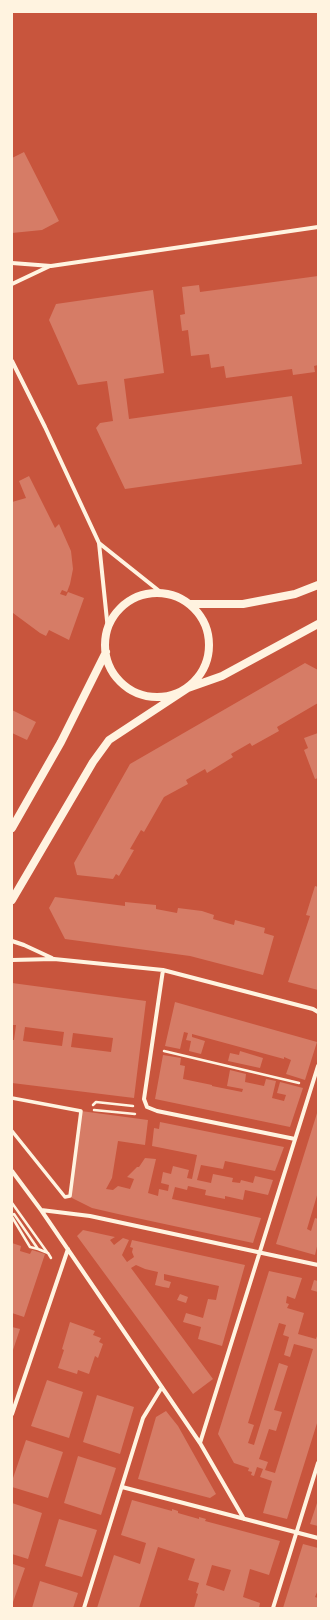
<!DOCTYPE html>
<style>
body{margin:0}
#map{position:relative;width:330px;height:1620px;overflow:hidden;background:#c8553d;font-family:Helvetica,sans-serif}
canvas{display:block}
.frame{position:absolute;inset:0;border:13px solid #fff3e0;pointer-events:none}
</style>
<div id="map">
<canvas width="330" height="1620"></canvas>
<div class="frame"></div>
</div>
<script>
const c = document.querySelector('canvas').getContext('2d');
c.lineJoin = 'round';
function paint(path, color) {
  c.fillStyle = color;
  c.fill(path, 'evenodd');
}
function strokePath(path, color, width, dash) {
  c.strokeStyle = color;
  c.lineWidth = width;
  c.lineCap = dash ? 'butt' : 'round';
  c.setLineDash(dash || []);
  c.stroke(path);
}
const building = new Path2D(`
 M24,152L59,221L42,230L12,233V158Z
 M318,276V365L314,366L315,372L293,375L292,369L226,378L224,366L211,368L209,354L191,356L188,330L182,331L180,315L185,314L182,287L199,285L200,292Z
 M153,290L164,373L124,379L129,419L292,396L302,464L125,489L96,428L100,423L113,421L107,381L78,385L49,320L56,304Z
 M29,476L55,528L59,524L71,551L73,569L70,584L67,592L62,590L60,594L66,596L68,592L84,598L69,640L49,630L46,636L40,633L13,613L12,615V502L26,498L19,481Z
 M305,663L318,670V703L277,727L279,731L252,746L250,743L231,754L233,757L207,773L205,769L186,780L188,784L164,797L144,832L141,830L130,849L134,850L119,876L116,874L113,879L77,875L74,863L130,764Z
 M12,710L36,722L27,740L12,733Z
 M318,733V778L315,779L304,750L308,748L304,738Z
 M315,886L318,887V990L288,982L310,916L306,915Z
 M55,897L125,906V902L156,905V909L177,913L178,908L202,911L214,915L213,919L234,925L235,920L265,928L264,933L274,936L263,975L190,956L65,939L49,908Z
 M12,983L146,1001L134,1098L12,1083V1040H14L16,1025H12ZM25,1027L64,1032L62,1046L23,1041ZM73,1033L113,1038L111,1052L71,1047Z
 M175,1002L317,1042L305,1080L286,1074L291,1060L284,1057V1059L192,1034V1037L205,1041L201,1054L189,1051L191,1041L186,1040L188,1033L184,1032L180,1049L165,1046Z
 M240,1051L263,1058L260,1068L228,1061L230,1053L239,1055Z
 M163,1055L181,1058L180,1065L185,1066L183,1079L212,1085V1086L242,1092L243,1089L227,1086L230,1070L246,1074L245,1082L264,1086L266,1079L276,1081L272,1098L284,1101L286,1095L277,1093L280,1082L303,1088L290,1127L155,1099Z
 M318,1110V1192L307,1229L311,1231L315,1218L318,1219V1242L315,1255L276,1244Z
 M81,1111L148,1120L145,1145L118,1141L112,1178L106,1189L113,1190L118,1186L130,1189L134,1179L127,1177L137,1167H139L145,1158L156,1159L148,1193L158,1196L159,1189L168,1191L169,1185L161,1183L163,1172L171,1174L173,1166L189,1170L187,1178L192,1179L197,1155L152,1146L154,1128L159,1129L160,1122L284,1147L275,1171L225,1161L223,1169L201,1165L197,1180L211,1183L213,1174L233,1178L232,1182L240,1183L241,1180L253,1183L255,1176L273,1180L268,1195L245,1190L243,1200L225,1196V1199L205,1195L206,1190L188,1186L187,1190L175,1187L172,1199L261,1218L253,1243L118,1214L92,1208L72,1198L70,1196Z
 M83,1230L115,1237L110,1240L114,1245L123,1238L129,1240L122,1255L127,1262L134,1257L132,1252L133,1248L130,1247L132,1240L245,1265L222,1346L198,1339L201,1327L183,1322L186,1313L203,1318L208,1299L216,1300L219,1286L164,1274V1280L171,1282L169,1288L163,1287L155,1285L158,1272L145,1269L136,1265L131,1268L213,1379L193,1394L77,1236Z
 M12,1243L21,1246L20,1251L30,1254L32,1250L45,1254L24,1317L12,1313Z
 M269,1271L302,1278L295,1299L287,1296L286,1303L289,1304L287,1308L304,1313L298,1334L316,1339L318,1333V1420L287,1519L263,1513L272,1481L260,1477L263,1469L257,1467L254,1476L251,1475L252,1472L248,1471L249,1468L234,1463L218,1434ZM279,1323L286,1325L283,1335L289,1337L284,1355L290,1357L294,1344L313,1349L275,1473L265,1470L268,1462L259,1459L269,1429L276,1431L282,1412L274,1410L288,1366L279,1363L254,1445L248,1443L254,1425L248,1423Z
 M314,1280L318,1281V1292L311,1290Z
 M180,1294L188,1297L186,1303L177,1300Z
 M70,1322L95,1331L93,1335L101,1338L99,1342L103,1344L98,1358L95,1356L89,1374L78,1370L77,1374L58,1368L64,1350L62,1349Z
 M12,1327L20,1329L12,1353Z
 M47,1380L83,1392L69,1438L31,1426Z
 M97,1395L134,1407L120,1454L83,1442Z
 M166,1411L178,1426L216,1494L210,1498L138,1479L156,1417Z
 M26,1440L63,1452L48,1498L12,1487V1481Z
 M78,1456L116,1468L101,1515L64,1503Z
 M132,1500L172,1511V1509L178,1511V1513L199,1519V1517L206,1519L205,1521L280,1541L269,1575L250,1569L243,1597L260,1603L259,1608H194L198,1594L196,1593L199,1583L188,1580L195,1559L158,1547L139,1608H97L114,1555L140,1564L146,1543L121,1535ZM212,1565L231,1570L224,1591L206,1585Z
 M318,1500V1526L310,1524Z
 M12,1503L42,1513L28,1559L12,1554Z
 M59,1519L97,1530L82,1577L45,1566Z
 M303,1544L318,1548V1590L315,1597L318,1598V1608H283Z
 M13,1564L25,1568L12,1605V1566Z
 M40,1581L78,1593L73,1608H32Z`);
const path = new Path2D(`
 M164,1051L299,1083
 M93,1105L96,1102L133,1106
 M94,1110L135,1114
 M12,1203L47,1252
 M12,1215L14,1214L38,1249L48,1253L51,1258
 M12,1217L30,1247L38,1249`);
const pedestrian = new Path2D(`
 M12,1098L81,1111L70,1196L65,1197L12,1131`);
const minor = new Path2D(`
 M12,263L51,266L318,227
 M12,284L50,266
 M12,361L45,427L99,543L108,630
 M99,543L163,594
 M12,941L24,945L52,958
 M12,960L54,959L163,970L313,1009L318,1012
 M163,970L144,1099L147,1107L157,1111L295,1139
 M12,1171L41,1210L200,1443L244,1519
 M41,1210L90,1216L318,1265
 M12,1414L68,1249
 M200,1443L318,1066
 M122,1487L318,1538
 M84,1608L143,1418L162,1387
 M273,1608L318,1463`);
const secondary = new Path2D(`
 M105 645a52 52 0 1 1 104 0a52 52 0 1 1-104 0Z
 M190,604H243L295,594L318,585
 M12,828L61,742L106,652
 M12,900L93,762L109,740L188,688L222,676L318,624`);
paint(building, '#d67c66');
strokePath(path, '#fff3e0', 2.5);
strokePath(pedestrian, '#fff3e0', 3.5);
strokePath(minor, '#fff3e0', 4);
strokePath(secondary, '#fff3e0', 8);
</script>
